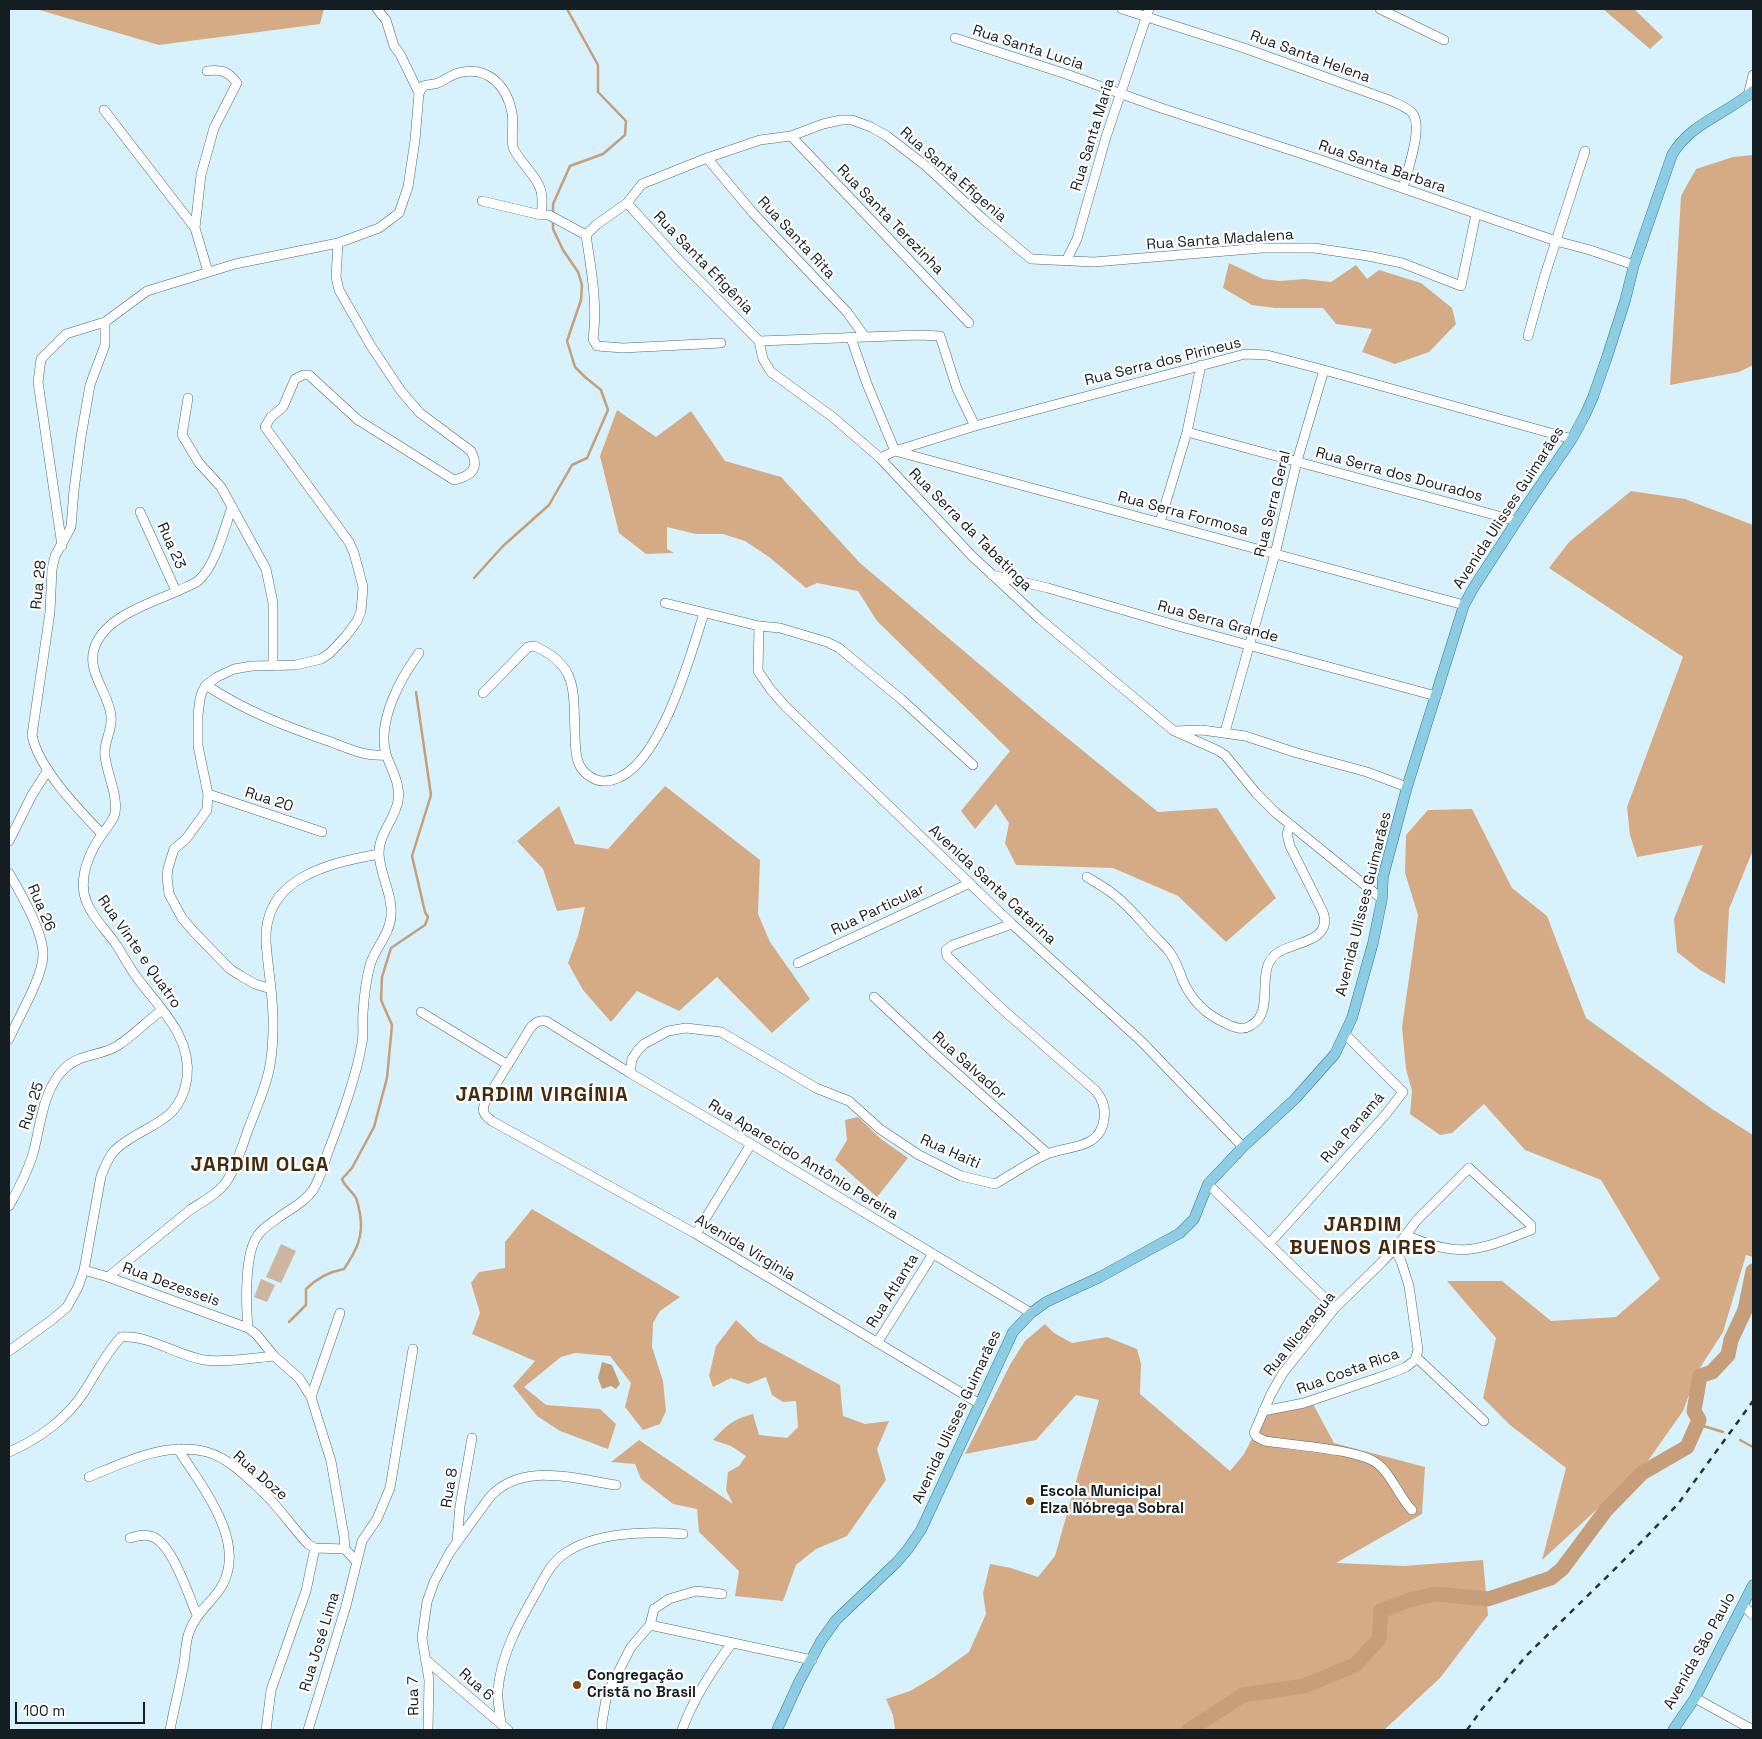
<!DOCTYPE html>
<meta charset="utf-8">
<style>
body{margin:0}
#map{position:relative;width:1762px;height:1739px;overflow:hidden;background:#d7f2fd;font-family:"Space Grotesk",sans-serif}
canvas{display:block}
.frame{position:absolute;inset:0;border:10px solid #141d21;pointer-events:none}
.scale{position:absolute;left:15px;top:1702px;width:130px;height:22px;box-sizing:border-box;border:2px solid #141d21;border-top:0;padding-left:6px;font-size:15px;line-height:18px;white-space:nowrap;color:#141d21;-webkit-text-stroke:4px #fff;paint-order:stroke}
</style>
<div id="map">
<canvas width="1762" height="1739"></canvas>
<div class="frame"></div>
<div class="scale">100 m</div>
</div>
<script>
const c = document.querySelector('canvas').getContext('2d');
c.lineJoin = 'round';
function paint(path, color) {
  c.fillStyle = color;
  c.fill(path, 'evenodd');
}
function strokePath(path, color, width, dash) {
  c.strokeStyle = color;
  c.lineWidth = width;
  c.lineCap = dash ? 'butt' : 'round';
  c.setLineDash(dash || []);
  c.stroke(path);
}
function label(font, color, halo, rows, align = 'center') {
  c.font = font + ' "Space Grotesk",sans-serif';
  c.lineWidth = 4.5;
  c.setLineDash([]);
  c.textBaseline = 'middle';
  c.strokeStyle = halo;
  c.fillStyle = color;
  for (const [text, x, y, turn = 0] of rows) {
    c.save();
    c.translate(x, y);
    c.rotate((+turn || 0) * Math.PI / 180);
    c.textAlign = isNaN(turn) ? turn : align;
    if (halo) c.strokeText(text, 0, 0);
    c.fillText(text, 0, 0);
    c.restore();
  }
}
const green = new Path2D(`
 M281,1244L296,1251L281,1283L266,1277Z
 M261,1279L275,1285L267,1302L254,1297Z`);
const forest = new Path2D(`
 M36,9H324L320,24L159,45Z
 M1603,9H1634L1663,37L1650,49Z
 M1753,155V365L1739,372L1670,385L1681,196L1696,169L1733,157Z
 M1229,263L1263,279L1280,281L1304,279L1331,282L1356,265L1367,279L1379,270L1421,283L1452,308L1456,324L1429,352L1395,364L1362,352L1372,329L1336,324L1323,308H1275L1252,305L1223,288Z
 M617,410L656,437L691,411L725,461L781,477L860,563L1044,719L1158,812L1217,808L1276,898L1226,942L1178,896L1113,868L1016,865L1005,843L1009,823L996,804L975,829L961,811L1010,751L877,621L858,591L817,583L806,588L769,557L745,541L723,534H696L667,527V549L674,553L646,554L619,533L600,456Z
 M1631,491L1685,499L1753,525V850L1729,909L1725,984L1700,970L1677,952L1674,919L1703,845L1637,857L1630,835L1627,807L1683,657L1549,568L1569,542Z
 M665,786L760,860L758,914L770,942L810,999L772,1033L717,977L679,1011L637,991L611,1022L583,990L568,963L578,936L585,907L557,911L543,869L517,841L559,806L575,844L608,849Z
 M1472,809L1512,888L1547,916L1586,1018L1712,1109L1753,1135V1257L1746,1255L1723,1332L1698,1371L1683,1411L1645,1465L1542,1560L1566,1468L1510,1425L1483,1398L1496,1338L1447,1281H1502L1551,1321L1616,1317L1660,1279L1601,1180L1525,1150L1484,1104L1452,1133L1440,1135L1410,1114L1412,1091L1406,1069L1402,1027L1418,915L1405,873L1406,835L1428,810Z
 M858,1117L881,1139L908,1158L877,1197L835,1160L847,1140L845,1120Z
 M532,1209L680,1297L660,1311L653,1323L652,1347L663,1381L666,1411L660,1424L643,1430L625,1407L631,1383L610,1356L575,1353L561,1357L524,1387L546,1405L600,1409L616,1424L608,1449L560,1431L537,1416L513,1386L535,1361L472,1334L480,1313L471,1283L479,1272L505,1268V1242Z
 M736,1320L758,1341L840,1385L843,1416L865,1424L889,1421L877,1449L886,1480L847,1536L816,1549L796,1565L783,1601L735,1596L739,1571L699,1532L697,1509L673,1504L641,1479L635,1464L611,1462L639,1440L733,1504L726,1490L728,1472L739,1466L746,1456L731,1446L713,1440C727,1425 733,1419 753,1414L759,1435L787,1438L798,1427L796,1401L783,1402L772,1395L766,1377L748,1384L731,1378L713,1387L709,1376L716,1346Z
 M1045,1324L1054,1333L1072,1343L1107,1337L1137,1349L1141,1364L1140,1394L1230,1471L1244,1454L1266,1412L1313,1404L1334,1443L1425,1467L1422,1514L1336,1563L1404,1566L1483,1560L1488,1615L1440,1678L1384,1730H895L893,1715L886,1699L910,1691L934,1677L969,1652L986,1614L983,1593L990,1564L1011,1568L1038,1577L1055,1556L1099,1400L1076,1395L1036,1440L965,1454L1011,1363L1025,1341Z`);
const water = new Path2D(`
 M602,1362L612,1365L620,1384L616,1389L611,1386L602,1389L598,1378Z`);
const stream = new Path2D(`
 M553,214V204L570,166L603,154L625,135L626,121L598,92V65L567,9
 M474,578L503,546L549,505L572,465L587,458L608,410L601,390L585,377L575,367L567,341L581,300L582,285L578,272L563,250L553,229V220
 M289,1322L306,1305V1289C317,1278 328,1272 344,1269C356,1251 364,1237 360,1214C359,1209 358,1203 356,1198C352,1191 345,1187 342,1179L352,1168L374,1127L387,1078L392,1025L381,1000L382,977L391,948L425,925L428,917L425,912L412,856L431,795L416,692
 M1697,1424L1723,1432
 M1740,1440L1753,1447`);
const river = new Path2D(`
 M1189,1730L1243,1695L1304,1686L1355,1665L1379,1639L1381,1611L1409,1600L1436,1594L1488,1599L1551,1578L1562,1569L1606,1510L1642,1473L1687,1447L1699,1420L1694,1411L1700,1376L1712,1372L1728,1355L1731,1340L1745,1310L1753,1271`);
const minor = new Path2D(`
 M377,9L386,20L394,46L400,54L419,93
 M1122,9L1244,48L1389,100C1397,104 1408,107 1413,114C1423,129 1407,171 1403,188
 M1380,9L1444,40
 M955,38L1066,74L1161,108L1315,158L1556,241L1590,250L1634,265
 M1748,96L1753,75
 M104,110L195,228L208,272
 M791,136L969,323
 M707,158L753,213L847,312L865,337
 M482,201L541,215H549L586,235
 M627,203L676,257L759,341
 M195,228L201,175L214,128L237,83C228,71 221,69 207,71
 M586,235L596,225L627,203L642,184L707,158L760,140L791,136L823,124L841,120H852L871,127L887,136L926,166L983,219L1031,259L1094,262L1262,248H1314L1368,256L1402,263L1461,286L1476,214
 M586,235C591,269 598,304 593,339L597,346L623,348L721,343
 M1066,261L1077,239L1106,137L1149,9
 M1528,336L1544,278L1585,151
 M851,338L867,384L895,451L1464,605
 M759,341L763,359L771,372L834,418L880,458L972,556L1040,619L1174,731L1217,750L1225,755L1256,793L1276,813L1382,899
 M759,341L919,335L940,336L957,389L975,426
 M188,398L182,435L199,463L221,487L266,569L273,603V665
 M1187,432L1517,521
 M880,458L895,451L975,426L1245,354L1267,355L1324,370L1572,439
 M140,512L176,591
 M1160,522L1187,432L1201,365
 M62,546L38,382L41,359L66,334L105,322L147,291L235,264L338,243L379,228L399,213L408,187L415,140L419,93L423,86C428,84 433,85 438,83C445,80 451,75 458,73C488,65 507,86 512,113C514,124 511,137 513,147C515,153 520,159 524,164C539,183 545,189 541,215
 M992,575L1048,588L1178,626L1436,696
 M665,603L759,626L780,628L827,642L839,648L901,699L973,765
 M759,626L758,671L771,690L785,706L1012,924L1141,1041L1243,1147
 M206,685C245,711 287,727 331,742C350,749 366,757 386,755
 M483,693L528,647L534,646C579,665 573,692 575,734C575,744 575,755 579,764C583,773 594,781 603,781C657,783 691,653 704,613
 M1174,731L1202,730L1245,736L1297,753L1367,772L1407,787
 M1225,732L1275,554L1297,461L1324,370
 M208,794L322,832
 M102,834C79,810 38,768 32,735L50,612L52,569L55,556L71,527L74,490L81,437L90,385L105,345V322
 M9,841L32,795L48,770
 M9,873C20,892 43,931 43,954C44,975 18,1018 9,1039
 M1087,877C1095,882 1104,887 1112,893C1127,904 1138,918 1150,931C1156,938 1163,944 1168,950C1176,960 1179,970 1183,981C1192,1001 1205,1014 1225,1023C1233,1027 1242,1031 1250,1026C1278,1012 1252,967 1279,952C1295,942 1333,941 1323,912L1290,846L1287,834L1290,824
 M798,963L970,883
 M271,989L255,984L241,976L230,969L194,932L182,918L169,894L167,877L168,868L174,849L186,839L207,810L208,794L198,746V715L200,699L202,692L206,685L217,677L234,669L252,666L296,665L321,659L330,653L346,636L357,621L361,611L363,587L354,553L349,542L265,427L271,417L283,407L295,379L303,375H309L358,420L454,480C471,476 480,469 471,451L420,413L401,391L371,346L339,290L336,277L338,243
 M874,997L934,1053L1047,1153
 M421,1012L508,1065
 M630,1073L632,1059L638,1050L644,1044L668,1031L686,1028L721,1032L816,1088L849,1101L880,1129L919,1155L961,1176L995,1184C1011,1175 1028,1163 1045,1155C1066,1145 1100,1151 1104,1119C1106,1108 1102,1098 1095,1090L1001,1008L947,956L946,950L953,945L1012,924
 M1208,1184L1335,1308
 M9,1206C18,1190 26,1175 32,1157C41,1128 41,1091 65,1068C79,1054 101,1056 117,1046C133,1036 147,1021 162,1010
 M696,1234L751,1144
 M1406,1235C1460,1259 1478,1251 1531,1230V1225L1469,1168L1417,1220L1399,1244L1382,1262L1335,1308L1283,1373L1271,1394L1254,1433L1257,1437L1265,1441C1290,1445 1359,1449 1378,1464C1392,1475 1399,1497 1412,1510
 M1269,1244L1386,1114L1403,1092L1345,1034
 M84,1270L108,1277L248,1328L256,1334L274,1356L299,1378L311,1397L331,1461L344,1536L345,1549L356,1561
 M108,1277C135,1255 163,1232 190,1210C203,1201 220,1193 228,1179C237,1165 242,1146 248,1130C255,1111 265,1090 269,1070C272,1056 273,1042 273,1028C274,999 268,971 266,942C263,877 330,863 379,854
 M248,1328C246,1306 244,1253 258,1235C263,1228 271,1223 278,1218C290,1209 304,1203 313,1190C320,1179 324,1164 328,1152C341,1118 356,1078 362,1043C364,1034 362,1023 363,1013C364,997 366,980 370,965C375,948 390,934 391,916C393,895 380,875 379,854C378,835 395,819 398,801C401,783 391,770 386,754C377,721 400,679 419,653
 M877,1343L933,1254
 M9,1351L53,1319L67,1307L78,1287L84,1270L101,1176C105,1167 108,1157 115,1150C144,1123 180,1126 187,1078C192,1035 158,1007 135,975C128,965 122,953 115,943C106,930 93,918 87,903C77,880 89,852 103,833C107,827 114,820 115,813C118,794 107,775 105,756C103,742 113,730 111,716C109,693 87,673 94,649C104,616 152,603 180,590C186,587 192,585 198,581C216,565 224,529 232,507
 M1416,1357L1484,1421
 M311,1397L340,1313
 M980,1404L696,1234L492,1121C483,1115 481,1110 486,1100L531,1027C536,1022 539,1020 546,1021L630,1073L751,1144L1031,1313
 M1263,1411L1304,1403L1389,1374L1406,1367L1415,1360L1418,1350L1409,1286L1401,1261L1394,1248
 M9,1452C37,1440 67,1419 84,1392C97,1372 104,1356 121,1337C150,1335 175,1355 204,1360C224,1363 253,1358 274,1356
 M89,1477C125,1462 166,1441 207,1452C229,1458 249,1479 265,1494C281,1510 293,1528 308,1544L315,1548L345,1549
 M130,1538C137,1536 143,1534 150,1536C172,1541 188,1595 197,1615
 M457,1541L460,1506L472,1438
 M1743,1605L1753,1615
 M650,1625L812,1660
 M426,1660L508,1730
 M1695,1698L1753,1730
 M501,1724C500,1713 497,1701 498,1690C501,1654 519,1622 537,1591C544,1578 551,1563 564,1554C594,1532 647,1531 683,1534
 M170,1730C174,1708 180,1686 184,1663C186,1652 185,1641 190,1630C197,1611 214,1601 223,1584C246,1539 201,1486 178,1449
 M266,1730L271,1690L306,1591L315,1548
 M308,1730L346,1606L362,1541L377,1519L390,1488L413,1349
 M428,1730L429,1680L422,1638L427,1602L434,1582L450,1552L489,1498C521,1461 575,1479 616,1485
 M602,1730V1722L607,1694L631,1647L650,1625L654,1609L669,1599L696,1591L722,1594
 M682,1730C693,1699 712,1670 732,1643`);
const major = new Path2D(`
 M777,1730L799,1682L821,1641L836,1620L897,1562L908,1549L921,1530L1013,1332L1031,1313L1046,1302L1100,1277L1180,1233L1194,1219L1208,1184L1243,1147L1295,1099L1335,1054L1352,1018L1373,943L1382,899L1383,877L1407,787L1464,605L1474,587L1527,505L1572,439L1585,415L1593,397L1607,357L1625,301L1634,265L1672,155C1690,123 1727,114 1753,91
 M1673,1730L1695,1698L1753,1585`);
const rail = new Path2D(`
 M1467,1730L1482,1709L1526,1656L1620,1564L1678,1504L1753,1401`);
const markers = [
 [1030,1501,5,"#844b00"],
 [577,1685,5,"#844b00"]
];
const streetNames = [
 ["Rua Santa Lucia",1028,48,18],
 ["Rua Santa Helena",1310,57,20],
 ["Rua Santa Maria",1093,135,-73],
 ["Rua Santa Barbara",1382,167,19],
 ["Rua Santa Efigenia",953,175,41],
 ["Rua Santa Terezinha",890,220,46],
 ["Rua Santa Rita",796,238,47],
 ["Rua Santa Madalena",1220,240,-4],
 ["Rua Santa Efigênia",703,263,46],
 ["Rua Serra dos Pirineus",1163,362,-14],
 ["Rua Serra dos Dourados",1399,475,15],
 ["Rua Serra Geral",1273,504,-76],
 ["Avenida Ulisses Guimarães",1509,508,-57],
 ["Rua Serra Formosa",1183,514,15],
 ["Rua Serra da Tabatinga",970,530,45],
 ["Rua 23",171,546,66],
 ["Rua 28",39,585,-84],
 ["Rua Serra Grande",1218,622,15],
 ["Rua 20",269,800,18],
 ["Avenida Santa Catarina",992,885,43],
 ["Avenida Ulisses Guimarães",1364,904,-76],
 ["Rua 26",41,908,67],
 ["Rua Particular",878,910,-25],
 ["Rua Vinte e Quatro",139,952,55],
 ["Rua Salvador",969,1066,42],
 ["Rua 25",32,1106,-72],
 ["Rua Panamá",1353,1128,-49],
 ["Rua Haiti",950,1152,24],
 ["Rua Aparecido Antônio Pereira",803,1160,31],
 ["Avenida Virginia",745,1248,31],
 ["Rua Dezesseis",171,1285,20],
 ["Rua Atlanta",893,1291,-58],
 ["Rua Nicaragua",1300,1334,-51],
 ["Rua Costa Rica",1348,1372,-20],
 ["Avenida Ulisses Guimarães",957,1417,-65],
 ["Rua Doze",260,1476,41],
 ["Rua 8",450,1488,-81],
 ["Rua José Lima",320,1642,-73],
 ["Avenida São Paulo",1700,1651,-61],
 ["Rua 6",476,1685,41],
 ["Rua 7",414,1696,-91]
];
const poiNames = [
 ["Escola Municipal",1040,1492],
 ["Elza Nóbrega Sobral",1040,1509],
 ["Congregação",587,1676],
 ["Cristã no Brasil",587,1693]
];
const districtNames = [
 ["JARDIM VIRGÍNIA",542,1096],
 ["JARDIM OLGA",260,1166],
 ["JARDIM",1363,1226],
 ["BUENOS AIRES",1363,1249]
];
paint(green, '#ceb59e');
paint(forest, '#d5ab86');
paint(water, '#c69e79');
strokePath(stream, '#c69e79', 2.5);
strokePath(river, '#c69e79', 15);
strokePath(minor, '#526973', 10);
strokePath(major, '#307994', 11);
strokePath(minor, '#fff', 9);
strokePath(major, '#8ccde4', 10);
strokePath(rail, '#293439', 2.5, [6, 6]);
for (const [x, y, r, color] of markers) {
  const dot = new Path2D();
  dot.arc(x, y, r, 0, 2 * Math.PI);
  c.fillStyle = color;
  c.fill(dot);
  strokePath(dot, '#fff', 2);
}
label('15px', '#141d21', '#fff', streetNames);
label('bold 15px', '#141d21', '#fff', poiNames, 'left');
c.letterSpacing = '1px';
label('bold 20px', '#462a0c', '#fff', districtNames);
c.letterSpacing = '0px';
</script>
